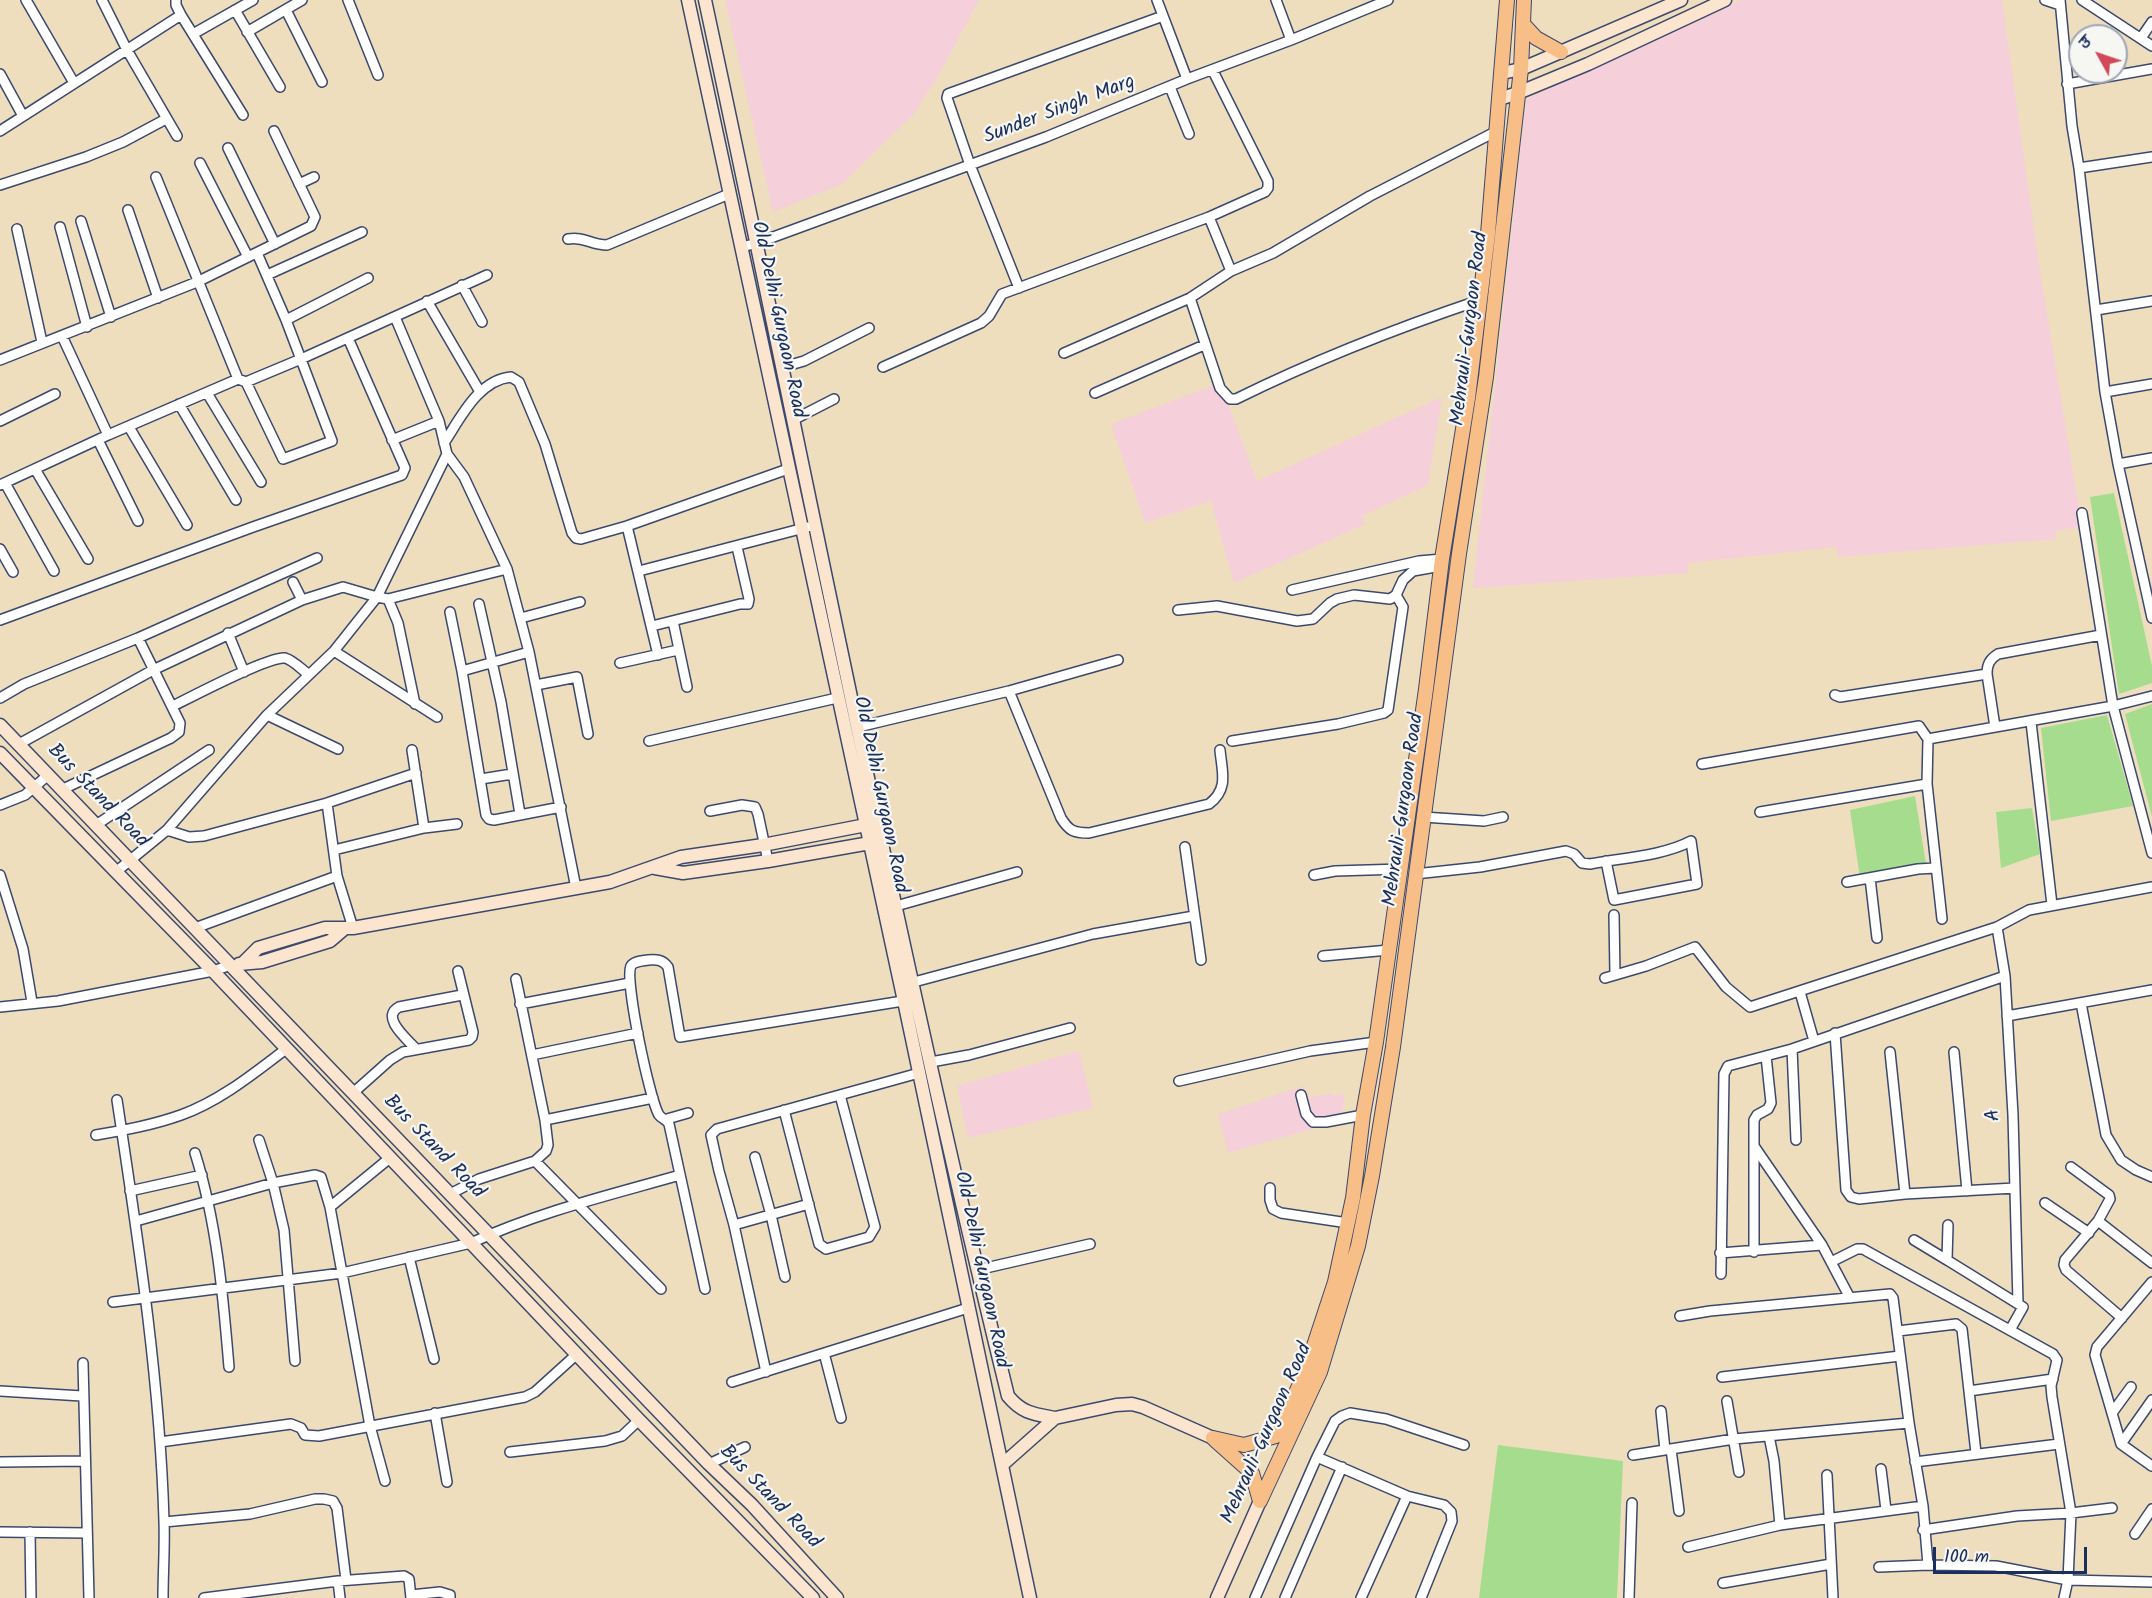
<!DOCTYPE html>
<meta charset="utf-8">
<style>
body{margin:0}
#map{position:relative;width:2152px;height:1598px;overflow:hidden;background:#efdebe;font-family:Kalam,"Playpen Sans Deva",sans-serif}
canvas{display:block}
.north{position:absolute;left:2068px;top:24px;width:60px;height:60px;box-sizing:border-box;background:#f6f6f2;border:2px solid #9ea6b7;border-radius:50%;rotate:310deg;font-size:16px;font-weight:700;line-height:24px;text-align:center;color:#1b2f5e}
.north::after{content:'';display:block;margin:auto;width:21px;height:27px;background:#d1495b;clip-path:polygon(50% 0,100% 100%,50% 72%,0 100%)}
.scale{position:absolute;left:1933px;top:1547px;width:154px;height:27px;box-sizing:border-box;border:3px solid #1b2f5e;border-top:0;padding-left:8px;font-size:18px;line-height:21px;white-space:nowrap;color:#1b2f5e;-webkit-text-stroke:4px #f6f6f2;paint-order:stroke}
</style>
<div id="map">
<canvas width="2152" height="1598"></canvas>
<div class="north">उ</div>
<div class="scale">100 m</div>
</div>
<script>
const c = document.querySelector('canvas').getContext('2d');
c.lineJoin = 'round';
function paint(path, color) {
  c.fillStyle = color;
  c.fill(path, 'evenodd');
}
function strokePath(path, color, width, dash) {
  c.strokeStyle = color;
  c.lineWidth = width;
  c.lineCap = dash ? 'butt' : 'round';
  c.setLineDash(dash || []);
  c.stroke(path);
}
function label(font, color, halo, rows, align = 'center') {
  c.font = font + ' Kalam,sans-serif';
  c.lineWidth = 4.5;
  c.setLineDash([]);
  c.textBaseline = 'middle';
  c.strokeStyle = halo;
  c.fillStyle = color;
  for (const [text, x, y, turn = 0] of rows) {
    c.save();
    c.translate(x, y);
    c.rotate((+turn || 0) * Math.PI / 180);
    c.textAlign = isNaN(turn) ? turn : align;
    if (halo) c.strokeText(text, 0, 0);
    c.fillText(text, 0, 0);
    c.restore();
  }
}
const built = new Path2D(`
 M725,0H979L940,73L913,115L842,184L773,212Z
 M1741,0H2002L2039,265L2082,526L2056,531V539L1838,557L1837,547L1688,563V573L1473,588L1526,99Z
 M1220,383L1257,481L1442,397L1428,485L1362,516L1365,524L1234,583L1211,501L1145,523L1111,424Z
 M1079,1051L1093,1108L968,1138L957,1086Z
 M1304,1086L1308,1098L1331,1093L1332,1096L1345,1093L1341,1121L1228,1153L1218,1114Z`);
const green = new Path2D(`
 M2114,493L2152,666V683L2119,694L2090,497Z
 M2152,704V817L2125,714Z
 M2107,715L2133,806L2051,821L2041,728Z
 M1915,796L1926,864L1860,878L1850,810Z
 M2032,808L2040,854L2001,868L1996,812Z
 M1498,1445L1623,1461L1617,1598H1479Z`);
const street = new Path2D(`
 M26,0L74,83
 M102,0L127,50L177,136
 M176,0V5L181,15L243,115
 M348,0L378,75
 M1157,0L1187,79
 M1276,0L1291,40
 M2045,0L2060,5
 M2060,0L2072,126L2079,168L2105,392L2118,464L2152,618
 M2082,0L2152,46
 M235,10L280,87
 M286,10L322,82
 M247,32L302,0
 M193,34L253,0
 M2141,38L2152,22
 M0,74L23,116
 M2067,84L2152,69
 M1170,87L1189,134
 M0,131L181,15
 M228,148L275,244
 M200,163L248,257
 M2079,168L2152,157
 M156,177L238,379
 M299,184L314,177
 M0,185L86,157L123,142L166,119
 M128,210L158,298
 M1209,217L1231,271
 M81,221L111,317
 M60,227L87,327
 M17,229L42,342
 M568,239C584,236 591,245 607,245L729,194
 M742,247L757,243L1046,137L1187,79L1291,40L1388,0
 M267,275L362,232
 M462,285L482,322
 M1019,288L970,165L947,98L948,94L1163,16
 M1190,298L1220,388L1230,399H1236C1315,360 1397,328 1480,300
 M427,301L480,392
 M2096,310L2152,301
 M395,317L439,421L447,454L464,477L507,569L529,652L576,888
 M286,320L368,278
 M62,336L108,435
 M1064,353L1190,298L1231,271L1273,253L1370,196L1495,132
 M0,360L197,282L311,226L315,217L274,131
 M783,367L804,361L869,328
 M883,367L981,323L989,316L1002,294L1209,217L1265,192L1268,188V181L1213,71
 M246,382L283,459L332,441L286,320L257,253
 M2105,392L2152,384
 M207,393L261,482
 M1095,393L1204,345
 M179,404L236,500
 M793,420L834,399
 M0,421L55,394
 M129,427L187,525
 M98,440L138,521
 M392,440L439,421
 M444,443C460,419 478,380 511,377L519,382L545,444L572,533L576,538L581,539L627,526L788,469
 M2118,464L2152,458
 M35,469L88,559
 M5,483L54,571
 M0,485L108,435L238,379L246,382L301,359L487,275
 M2082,513L2113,706L2152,853
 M627,526L658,655
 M0,549L13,572
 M639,571L808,527
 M293,582L302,600
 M1292,590L1419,561L1442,559
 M388,599L398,623L415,704
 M479,604L501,702L520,814
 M1178,610L1217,606L1297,621L1313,619L1330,603L1337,599L1354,595L1390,599L1396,595L1403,580L1413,571L1441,566
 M450,612L462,671L486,815L489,819L494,820L561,807
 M521,618L580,602
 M0,620L253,527L402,475L405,468L348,338
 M673,621L687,687
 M652,626L740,604H748L749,599L737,547
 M228,633L244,672
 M334,651L437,717
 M620,663L678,650
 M462,671L529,652
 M536,685L577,677L588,734
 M1009,691L1061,818C1069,831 1074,833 1089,833L1209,804C1229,789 1222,772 1220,750
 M1835,695L1840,697L1987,674
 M0,698L24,684L138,638L317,558
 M173,706C191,697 269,656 285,658C293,660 301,669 308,674
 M267,715L338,749
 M2031,722L2052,905
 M858,727L1009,691L1118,660
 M1995,727L1987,674C1987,664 1990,659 1998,654L2101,635
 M1928,739L2113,706L2152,696
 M649,741L837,698
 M1232,741L1338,724L1384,713L1388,710L1403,607L1396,595
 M19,744L153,670L302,600L343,587L377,597L388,599L507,569
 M412,750L424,828
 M1702,764L1919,726L1928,739L1927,784L1942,919
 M481,779L512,774
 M61,790L171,738L179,732L180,723L138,638
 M327,803L337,876L353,928
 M0,805L25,795L47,776
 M710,811L742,805L755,807L758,814L768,861
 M1760,812L1927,784
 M1423,817L1484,821L1503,817
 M96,825L209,750
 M167,830L189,837L204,836L327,803L416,773
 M1185,847L1201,960
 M334,850L424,828L457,824
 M117,871L167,830L267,715L334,651L377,597L447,454
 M1415,874L1480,867L1566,851L1574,854L1582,863L1590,864C1621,858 1663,856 1691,841L1697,884L1614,900L1606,861
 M0,875L23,949L32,1002
 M1314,875L1335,871L1401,869
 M1870,878L1877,938
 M1847,882L1918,869L1935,868
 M896,906L1017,872
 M1614,915L1615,975
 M1997,927L2005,976L2013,1115L2018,1303
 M195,928L337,876
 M1323,956L1389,950
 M1605,978L1646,966L1695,947L1726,987L1750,1007L1997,927L2029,910L2152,887
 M914,982L1093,934L1194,916
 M1800,992L1814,1041
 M2081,1003L2106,1135L2121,1160L2136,1170L2152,1177
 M520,1004L630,983
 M0,1007L58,1001L213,971L231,965
 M2007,1016L2152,990
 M1835,1033L1846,1190L1851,1197L1859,1199L1905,1194L2015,1188
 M416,1049C407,1039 380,1017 399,1007L462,995
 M1792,1049L1796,1140
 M1890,1052L1905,1194
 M1954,1052L1967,1191
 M532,1055L638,1033
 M931,1062L969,1055L1070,1028
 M1179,1081L1310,1051L1376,1042
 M353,1093L390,1060L403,1052L469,1040L472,1037L473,1032L458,971
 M1301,1095L1306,1114L1313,1122H1326L1363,1115
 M117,1100C138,1239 160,1380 164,1521C165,1546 163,1572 163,1598
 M784,1110L819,1244L826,1249L869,1237L875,1227L840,1095
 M667,1119L688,1113
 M545,1120L653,1098
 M96,1135C125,1130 153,1125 181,1115C220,1101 253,1074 286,1049
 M259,1140L273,1183L284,1230L295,1361
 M1754,1146L1822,1245L1850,1298
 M195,1153C217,1223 223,1295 229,1367
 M755,1157L771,1215L785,1277
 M535,1161L661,1289
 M2071,1167L2109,1195L2110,1199L2098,1221L2065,1260L2064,1265L2066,1270L2122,1318
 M1270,1188V1200L1273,1209L1281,1213L1348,1223
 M130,1191L202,1175
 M450,1194L479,1179L535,1161L546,1151L548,1145L545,1120L516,979
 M2045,1203L2089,1233
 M330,1207L391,1157
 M136,1221L273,1183L315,1175L321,1177L330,1207L370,1426L385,1481
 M2098,1221L2152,1263
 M734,1225L809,1204
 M1948,1225L1947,1260L2023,1307L2010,1330
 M1914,1240L1947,1260
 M1754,1252V1120L1757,1115L1768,1109L1771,1103L1766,1056
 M1720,1253L1822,1245
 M409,1257L434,1359
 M1831,1262L1857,1249H1863L2053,1354L2057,1360L2051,1386L2052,1397L2071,1513L2068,1580L2064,1598
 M977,1270L1090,1244
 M1721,1274L1724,1074L1728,1066L1792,1049L2005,976
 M2152,1282L2097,1347L2095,1355L2121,1444L2152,1466
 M705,1289L669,1124C666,1119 662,1119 659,1115C650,1101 624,979 631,966C634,961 643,961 648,960C657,959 663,960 668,967L680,1037L909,1000
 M113,1302L342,1273L471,1243C538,1212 610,1195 680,1175
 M1680,1316L1710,1311L1890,1294L1893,1298L1909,1423L1923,1506L1928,1565
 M1898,1331L1956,1324L1962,1329L1976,1453
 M824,1353L841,1418
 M83,1363L89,1598
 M766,1372L734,1225L719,1171L711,1135L717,1129L919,1073
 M1722,1377L1900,1356
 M732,1382L968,1308
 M0,1391L82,1396
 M1969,1391L2053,1379
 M1727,1401L1739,1472
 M1661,1411L1665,1450
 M435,1413L447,1482
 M2112,1413L2131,1387
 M1769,1436L1774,1461L1780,1525
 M160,1442L291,1424L301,1428L305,1435L319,1436L525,1397L535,1392L577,1354
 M2121,1444L2152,1400
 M1671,1449L1679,1511
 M510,1452L605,1441L622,1436L639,1420
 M1633,1455L1734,1439L1909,1423
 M1317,1457L1407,1496L1444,1505L1451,1512L1452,1521L1421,1598
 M0,1462L84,1461
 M1915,1462L2059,1444
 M709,1464L745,1447
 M1881,1469L1886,1510
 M1827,1475L1833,1598
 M164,1522L250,1514L315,1499H324L333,1501L337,1508L346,1580
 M1923,1530L2017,1516L2071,1513L2112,1508
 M0,1532L87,1533
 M30,1532L31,1598
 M2135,1534L2152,1509
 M1688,1547L1780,1525L1923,1506
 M1879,1567L1928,1565L1996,1566L2068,1580L2152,1582
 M338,1581L340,1598
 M1723,1583L1831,1564
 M411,1595L440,1592L450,1595V1598
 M204,1598L338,1581L404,1576L409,1579L411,1598
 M1255,1598L1317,1457L1335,1421L1342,1416L1350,1413L1386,1419L1464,1445
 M1285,1598L1342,1467
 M1361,1598L1407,1496
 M1629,1598L1632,1503`);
const secondary = new Path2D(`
 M688,0L904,1001L1030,1598
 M705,0C805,465 894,933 1008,1396C1022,1413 1033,1414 1055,1418
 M1502,73L1521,69L1681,0
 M1499,99L1518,93L1588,64L1725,0
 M0,725L709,1464L752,1505L837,1598
 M0,753L213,971L639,1420L813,1598
 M655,868L683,873L768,861L870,843
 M243,963L258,948L325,928H353L610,882L681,857L763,845L866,825
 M239,964L262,962L330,941L344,929
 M1002,1465L1055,1418L1116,1405L1132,1404L1143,1407L1213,1438
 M1217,1598L1260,1501`);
const primary = new Path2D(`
 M1523,24L1536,38L1561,52
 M1213,1438L1244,1445L1276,1436L1305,1373L1335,1282L1353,1198L1363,1115L1376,1042L1426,689L1442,559L1468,398L1488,234L1507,0
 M1215,1440L1252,1473L1260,1501
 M1260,1501L1320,1372L1358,1246L1372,1176L1393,1047L1459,554L1486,377L1521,69L1524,0`);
const streetNames = [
 ["Sunder Singh Marg",1060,111,-21],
 ["Old Delhi Gurgaon Road",777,320,78],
 ["Mehrauli-Gurgaon Road",1471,329,-83],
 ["Old Delhi Gurgaon Road",879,795,78],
 ["Bus Stand Road",97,797,46],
 ["Mehrauli-Gurgaon Road",1405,810,-82],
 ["A",1995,1115,-93],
 ["Bus Stand Road",433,1148,46],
 ["Old Delhi Gurgaon Road",980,1270,78],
 ["Mehrauli-Gurgaon Road",1268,1434,-66],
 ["Bus Stand Road",769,1498,46]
];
paint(built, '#f5cfd9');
paint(green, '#a6dc8e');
strokePath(street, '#3b496c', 12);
strokePath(secondary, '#3b496c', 15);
strokePath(primary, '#3b496c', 16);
strokePath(street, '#fff', 9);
strokePath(secondary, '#fce5cf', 12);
strokePath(primary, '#f7be88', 14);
label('20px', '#1b2f5e', '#f6f6f2', streetNames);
</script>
